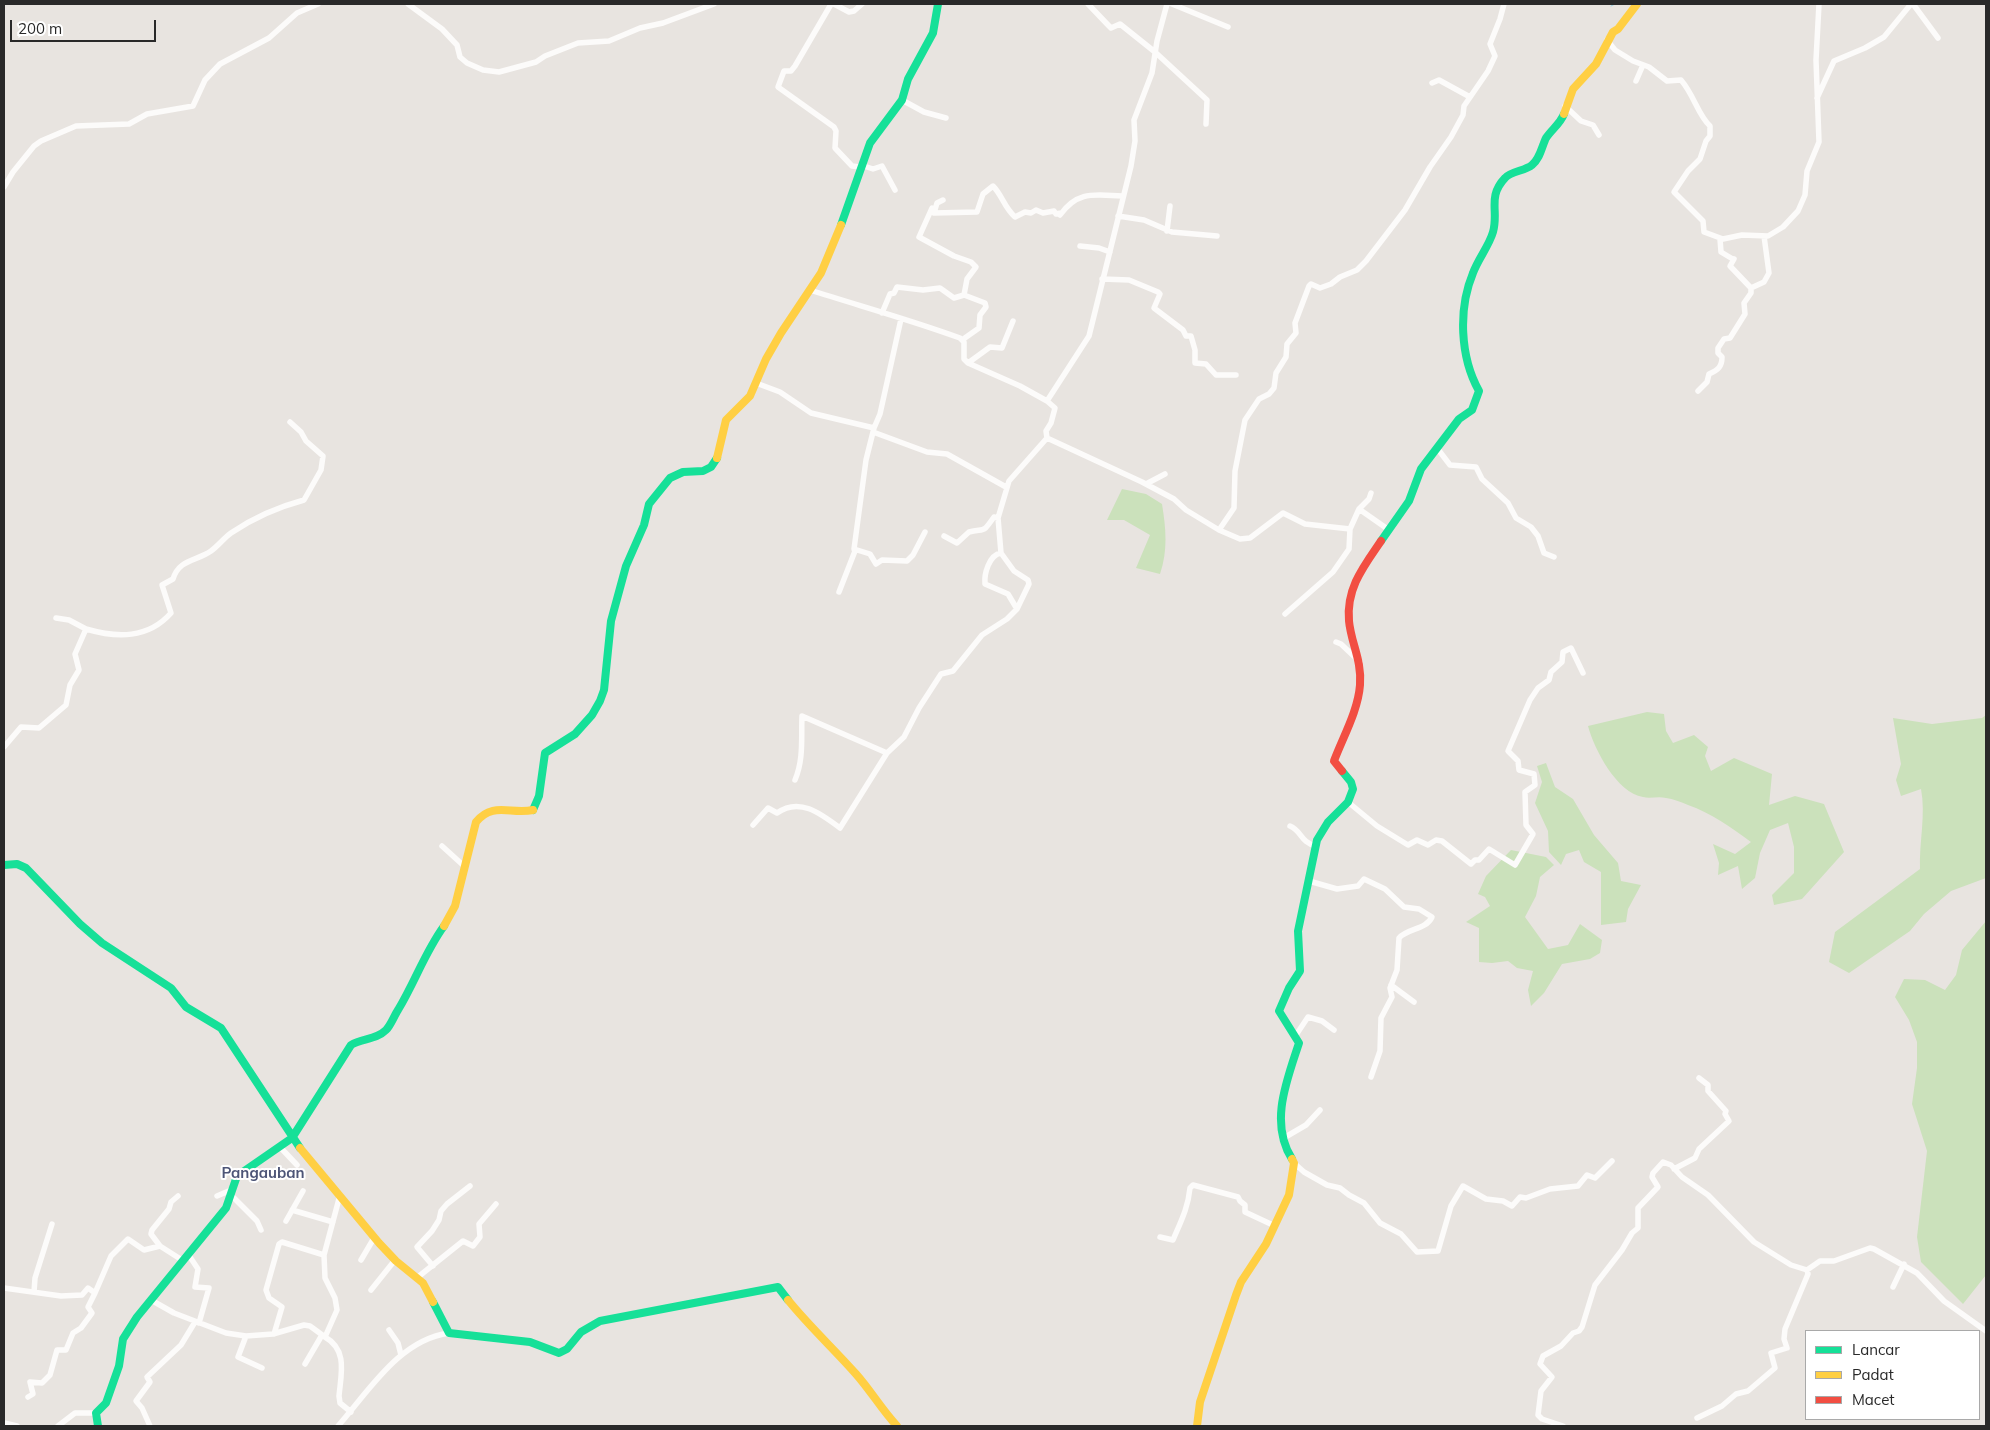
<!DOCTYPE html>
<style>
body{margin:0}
#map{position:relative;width:1990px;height:1430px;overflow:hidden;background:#e8e4e0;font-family:Mulish,sans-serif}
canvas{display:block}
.frame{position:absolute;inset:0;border:5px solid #292929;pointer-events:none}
.legend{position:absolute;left:1805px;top:1330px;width:175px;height:90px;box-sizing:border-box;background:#fff;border:1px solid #a9a9a9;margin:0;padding:6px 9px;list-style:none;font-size:15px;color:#292929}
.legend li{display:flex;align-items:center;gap:10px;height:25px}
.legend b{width:25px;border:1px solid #a9a9a9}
.scale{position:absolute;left:10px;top:20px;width:146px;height:22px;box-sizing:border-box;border:2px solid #292929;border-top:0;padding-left:6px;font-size:15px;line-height:18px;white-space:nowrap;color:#292929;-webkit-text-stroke:4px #fff;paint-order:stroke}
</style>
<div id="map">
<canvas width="1990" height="1430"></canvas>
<div class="frame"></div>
<ul class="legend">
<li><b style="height:6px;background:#16e098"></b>Lancar</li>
<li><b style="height:6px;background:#ffcf43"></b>Padat</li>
<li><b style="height:6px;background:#f24e42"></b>Macet</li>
</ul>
<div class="scale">200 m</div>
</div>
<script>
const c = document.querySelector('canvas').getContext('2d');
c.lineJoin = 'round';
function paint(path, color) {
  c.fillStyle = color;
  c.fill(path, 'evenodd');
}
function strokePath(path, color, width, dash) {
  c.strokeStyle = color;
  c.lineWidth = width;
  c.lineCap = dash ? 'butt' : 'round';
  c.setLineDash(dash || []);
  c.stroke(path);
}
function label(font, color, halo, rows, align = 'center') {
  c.font = font + ' Mulish,sans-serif';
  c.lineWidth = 4;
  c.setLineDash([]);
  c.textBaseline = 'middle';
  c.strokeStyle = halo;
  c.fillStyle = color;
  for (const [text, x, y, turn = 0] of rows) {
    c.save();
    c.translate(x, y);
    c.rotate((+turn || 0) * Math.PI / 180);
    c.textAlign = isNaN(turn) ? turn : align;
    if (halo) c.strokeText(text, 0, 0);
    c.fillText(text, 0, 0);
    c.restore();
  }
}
const green = new Path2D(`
 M1122,489L1146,494L1162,504C1166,529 1168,550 1160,574L1136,568L1150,535L1124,520H1107Z
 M1647,712L1664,714L1666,731L1673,743L1694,735L1708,747L1705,756L1711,771L1734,758L1772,774L1769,805L1795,796L1824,804L1844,852L1802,899L1774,905L1772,895L1794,873V847L1788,823L1770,830L1760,853L1755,878L1742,889L1738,866L1718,875L1719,863L1713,844L1735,854L1751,842C1732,828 1711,813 1688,805C1681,802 1673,799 1666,798C1658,796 1650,799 1643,797C1617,793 1594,749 1588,726Z
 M1986,715V878L1951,891L1924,914L1910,931L1849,973L1829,962L1835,932L1920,869C1919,842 1926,815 1921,789L1901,796L1896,780L1901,764L1893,718L1932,724L1982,718Z
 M1546,763L1555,787L1573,799L1594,835L1618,863L1621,881L1641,885L1628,909L1626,922L1601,925V872L1584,862L1579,850L1566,854L1561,865L1549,852L1548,831L1535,803L1542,782L1537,766Z
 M1511,850L1546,857L1554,865L1540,877L1536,896L1525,917L1548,949L1568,945L1580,924L1602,940L1600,953L1590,959L1562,964L1544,993L1531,1006L1528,990L1533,971L1517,968L1508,961L1492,963L1479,962V928L1466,922L1490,906L1485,897L1478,894L1486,876Z
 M1986,921V1275L1963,1304L1921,1262L1917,1237L1927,1151L1912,1104L1917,1068V1042L1909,1020L1895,997L1904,979L1925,980L1945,990L1956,975L1962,950Z`);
const stream = new Path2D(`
 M1611,6L1615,4`);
const street = new Path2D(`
 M408,4L442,29L457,45L460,57L467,63L483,70L499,72L536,62L545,56L578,43L609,41L640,28L663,23L714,4
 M834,4L849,12L854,11L862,4
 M1088,4L1109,26L1111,28L1120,24L1155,52L1207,100L1206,124
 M1172,4L1228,27
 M1913,4L1938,38
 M830,6L795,66L791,71H784L778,87L834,127L836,131L835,148L852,166L860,167
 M1607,40L1615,50L1633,61L1649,67L1667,81L1681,80C1694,95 1698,115 1710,126V136L1706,141L1700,159L1688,171L1674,192L1703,221L1704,232L1723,239L1742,235L1768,236L1783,227L1798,211L1805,195L1807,171L1819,142L1816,60L1819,4
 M1636,81L1643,65
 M1432,83L1439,80L1470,97
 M1817,98L1834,61L1865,48L1884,37L1911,4
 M902,100L924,112L946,118
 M1565,106L1581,121L1593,125L1599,135
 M861,165L873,169L882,166L895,190
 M4,187L13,172L34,146L41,141L76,126L129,124L147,114L193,106L205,80L220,64L269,38L297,13L318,4
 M943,200L937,203L934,213L977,212L983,194L993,186C1002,195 1004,207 1015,217L1025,212L1031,213L1036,210L1043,213L1054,211L1056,214L1061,213
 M932,208L919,237L954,256L971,262L976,267L967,279L964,295
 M1060,215C1078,190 1095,195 1122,196
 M1118,216L1144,220L1172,232L1217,236
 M1167,231L1170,206
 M1720,239L1721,252L1731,258
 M1080,246L1099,248L1110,252
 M1734,259L1730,266L1751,288
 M1102,279L1129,280L1158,292L1160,294L1154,308L1183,330L1186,336H1191L1195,350V363L1206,364L1216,375H1236
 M810,290C860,306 911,320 960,338L964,342V359L968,363L1020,386L1047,401L1089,336L1131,166L1135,141L1134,120L1152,73L1157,41L1167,4
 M882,313L890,294L894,293L897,287L923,290L940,288L954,298L964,295L985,303L986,307L980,315L979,328L962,340
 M968,363L990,347L1002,348L1013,321
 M756,383L780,392L811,413L874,428L866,460L854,549L870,554L876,564L882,560L907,561L913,555L925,532
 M1698,391L1707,382L1709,374C1718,370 1722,367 1722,357L1718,353V348L1724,339L1730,338L1745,314L1744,303L1751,293V288L1764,282L1769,273L1764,236
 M1047,401L1055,408L1051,423L1046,431L1047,438L1142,482L1174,499L1186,510L1219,530L1240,539L1250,538L1283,513L1305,524L1350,529L1359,509L1389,530
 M874,428L880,414L901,319
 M873,432L927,452L947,454L1006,487
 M1437,448L1450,465L1476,467L1482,479L1508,503L1516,518L1531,527L1538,536L1544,553L1554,557
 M1146,484L1165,474
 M1359,509L1369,499L1371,493
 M1219,530L1234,508L1235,471L1245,420L1259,399L1269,394L1274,388L1276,373L1286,357L1287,344L1296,333L1295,323L1309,286L1311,284L1320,288L1331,284L1340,277L1357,270L1366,261L1405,210L1430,167L1451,137L1463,115L1464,106L1488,71L1495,56L1490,44L1500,19L1504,4
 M944,536L957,543L969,532C986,528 982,534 994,517L998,518
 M1001,553C989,555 984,574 985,584L1008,594L1017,609
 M839,592L855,551
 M1285,614L1333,572L1349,549L1350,529
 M56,618L69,620L86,629
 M1336,642L1341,644L1360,662
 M4,747L21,727L39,728L66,705L70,685L79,670L75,654L86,629C117,638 148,639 171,613L162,585L173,579C179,559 197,561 211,551C218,546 224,538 231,533C253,518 278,507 304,500L321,470L323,456L306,441L301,432L290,422
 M795,780C804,759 801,737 802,716L887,753
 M1348,802L1377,826L1408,845L1417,840L1428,845L1436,840L1442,841L1471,864L1475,860H1479L1489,849L1515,865L1533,834L1526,825L1525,792L1535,785L1534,774L1519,770L1518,761L1508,751L1530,700L1538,688L1549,680L1551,672L1562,662L1563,652L1571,648L1583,673
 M753,825L768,808L777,813C799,797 820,813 840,828L887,753L904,737L919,708L941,674L953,671L982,635L1007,619L1017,609L1029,584L1028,580L1014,571L1001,553L998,518L1009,481L1047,438
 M1290,826C1302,831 1300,842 1316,846
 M442,846L464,866
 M1309,881L1337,889L1358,886L1364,879L1385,889L1404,907L1419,909L1432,917C1426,930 1408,928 1399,938L1397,970L1390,988L1392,997L1381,1018L1380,1051L1371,1077
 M1391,985L1414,1002
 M1296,1035L1308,1017L1322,1021L1334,1030
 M1282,1139L1306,1125L1320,1110
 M280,1147L297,1165
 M1294,1163L1304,1172L1327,1185L1340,1188L1349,1195L1364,1203L1380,1223L1401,1234L1417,1252L1438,1251L1451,1206L1463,1186L1486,1199L1503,1201L1512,1206L1520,1197L1526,1198L1550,1189L1578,1186L1587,1175L1595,1178L1612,1161
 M1674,1169L1695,1158L1699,1149L1729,1121L1725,1114L1726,1111L1708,1091V1085L1699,1078
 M217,1196L231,1190
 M232,1196L257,1221L261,1230
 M292,1210L333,1222
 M286,1221L303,1191
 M1160,1237L1173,1240C1181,1221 1188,1208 1190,1188L1193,1185L1238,1197L1240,1201L1245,1205V1212L1275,1226
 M160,1246L151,1234L152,1230L169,1209L171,1202L178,1196
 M188,1254L198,1269L195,1287L209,1288L199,1323
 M361,1260L374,1238
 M433,1266L417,1247L432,1231L439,1220L441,1211L447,1204L470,1186
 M418,1277L463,1241L473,1246L480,1237L479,1224L496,1204
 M1893,1287L1904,1264
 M4,1288L61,1296L82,1295L88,1288L95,1293L111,1256L128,1239L144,1250L160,1246L182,1260
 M371,1290L395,1260
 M34,1292L35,1278L52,1224
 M151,1300L174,1313L226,1333L246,1336L273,1334L304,1325L310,1326L325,1337L337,1310L335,1298L325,1278L324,1255L340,1195
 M389,1330L398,1343L401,1355
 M274,1334L282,1307L269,1298L266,1290L279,1244L282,1242L324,1255
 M246,1336L238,1357L262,1368
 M325,1337C348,1350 341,1374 339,1396L340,1403L351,1412
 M305,1364L322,1335
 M28,1397L33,1394L30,1382L42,1383L50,1375L57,1350H66L73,1333L81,1328L92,1313L88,1307L95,1293
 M1697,1418L1722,1406L1736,1394L1748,1391L1775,1368L1771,1353L1787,1348L1784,1339L1785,1329L1808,1274L1807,1270
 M4,1423L17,1426
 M58,1426L75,1413H96
 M150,1426L142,1408L136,1401L150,1382L147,1377L181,1345L195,1322
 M338,1426C369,1391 399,1340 449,1333
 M1563,1426L1542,1419L1538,1415L1541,1391L1552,1377L1540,1364L1543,1356L1561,1346L1573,1333L1579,1331L1582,1327L1595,1285L1622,1250L1632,1233L1638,1228V1208L1658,1187L1652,1177L1653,1173L1663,1162L1671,1165L1682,1177L1708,1195L1754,1242L1791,1265L1807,1270L1820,1261H1834L1870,1248L1874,1249L1917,1273L1944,1301L1986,1331`);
const fast = new Path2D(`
 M841,225L870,143L902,100L908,79L933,33L938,4
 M1381,541L1409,501L1421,469L1459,419L1472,410L1479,391C1460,357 1458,309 1473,273C1478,259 1489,246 1493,232C1499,211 1487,197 1505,178C1511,171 1525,171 1532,165C1540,159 1542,146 1546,138C1552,129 1560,124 1564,114
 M533,810L539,796L545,753L575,734L592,715L600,701L604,690L611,621L626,566L644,525L649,504L670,478L683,472L703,471L711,467L717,458
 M4,865L17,864L26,868L80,924L102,943L171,988L186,1007L221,1028L300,1148
 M1292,1159C1269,1123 1287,1080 1299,1043L1279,1011L1289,988L1300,971L1298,931L1317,840L1328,822L1348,802L1353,789L1351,782L1342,771
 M433,1302L449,1333L530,1342L559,1353L567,1349L581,1332L600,1321L778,1287L788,1300
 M98,1426L96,1413L106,1403L119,1366L123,1339L137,1317L226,1208L237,1176L292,1138L351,1045C362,1038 376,1040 386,1030C391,1025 394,1016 398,1010C415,982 425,952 444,926`);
const slow = new Path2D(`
 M1564,114L1573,89L1596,64L1613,32L1618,29L1637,4
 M717,458L726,420L750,396L766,359L781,333L821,273L841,225
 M444,926L455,906L476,822C493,801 511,815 533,810
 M300,1148L379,1243L396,1261L423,1283L433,1302
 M788,1300C809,1326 834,1349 856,1374C871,1391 882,1410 897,1426
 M1197,1426L1200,1402L1236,1295L1241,1282L1266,1244L1289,1195L1294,1163L1292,1159`);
const jam = new Path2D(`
 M1342,771L1334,761C1343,737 1358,711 1360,685C1362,660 1351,643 1349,621C1346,588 1364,566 1381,541`);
const quarterNames = [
 ["Pangauban",263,1173]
];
paint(green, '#cbe1bb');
strokePath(stream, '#98d1e4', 1);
strokePath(street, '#fcfbfa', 5.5);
strokePath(fast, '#16e098', 8);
strokePath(slow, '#ffcf43', 8);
strokePath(jam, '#f24e42', 8);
label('bold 15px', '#4d5577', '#fff', quarterNames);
</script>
